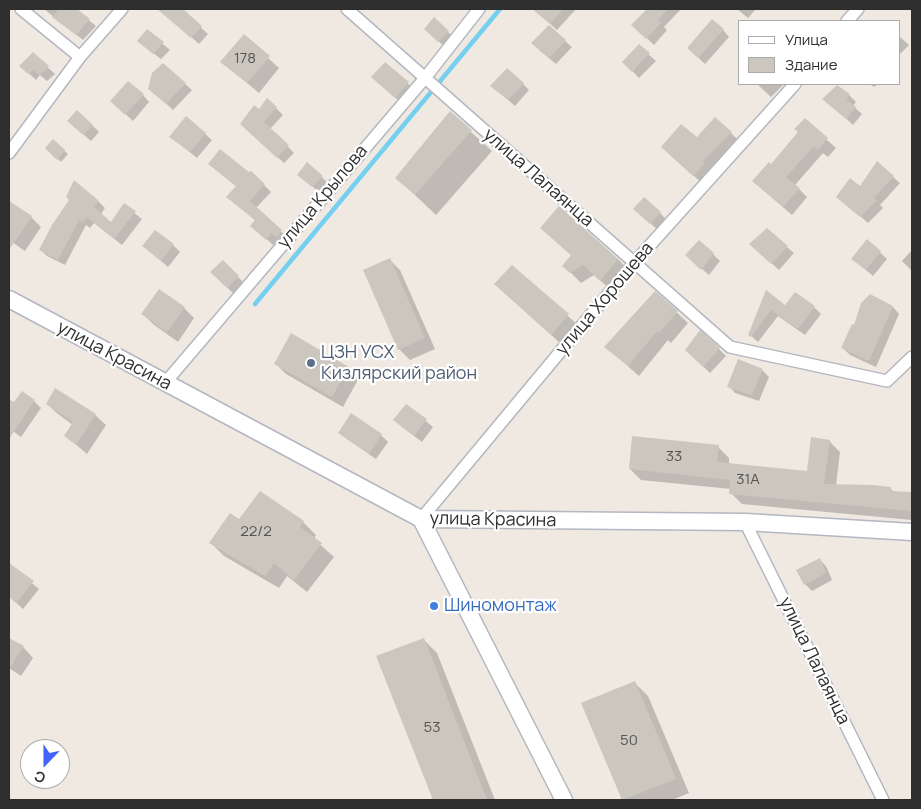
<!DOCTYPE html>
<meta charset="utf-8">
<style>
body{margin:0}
#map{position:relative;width:921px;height:809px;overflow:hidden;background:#efe9e1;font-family:Manrope,sans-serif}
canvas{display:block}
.frame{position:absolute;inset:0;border:10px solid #2e2e2e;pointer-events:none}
.legend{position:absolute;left:738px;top:20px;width:162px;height:65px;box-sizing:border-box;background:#fff;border:1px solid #ababab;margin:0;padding:6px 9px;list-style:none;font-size:15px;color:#2e2e2e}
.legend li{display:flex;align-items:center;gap:10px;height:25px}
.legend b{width:25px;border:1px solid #ababab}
.north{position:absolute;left:20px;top:739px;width:50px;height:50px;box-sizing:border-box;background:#fff;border:1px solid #ababab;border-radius:50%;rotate:202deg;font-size:14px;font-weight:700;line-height:20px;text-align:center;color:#2e2e2e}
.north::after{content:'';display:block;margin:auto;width:18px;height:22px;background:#4264fb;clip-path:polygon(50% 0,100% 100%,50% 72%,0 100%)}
</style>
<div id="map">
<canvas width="921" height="809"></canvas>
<div class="frame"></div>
<ul class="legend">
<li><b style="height:6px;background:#fff"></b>Улица</li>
<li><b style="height:14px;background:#cbc7bf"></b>Здание</li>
</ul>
<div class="north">С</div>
</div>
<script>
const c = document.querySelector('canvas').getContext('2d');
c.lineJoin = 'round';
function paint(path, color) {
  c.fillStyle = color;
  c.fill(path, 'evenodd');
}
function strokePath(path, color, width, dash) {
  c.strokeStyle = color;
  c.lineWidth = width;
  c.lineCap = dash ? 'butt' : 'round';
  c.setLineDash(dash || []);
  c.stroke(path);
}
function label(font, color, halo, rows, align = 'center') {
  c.font = font + ' Manrope,sans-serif';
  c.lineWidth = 4.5;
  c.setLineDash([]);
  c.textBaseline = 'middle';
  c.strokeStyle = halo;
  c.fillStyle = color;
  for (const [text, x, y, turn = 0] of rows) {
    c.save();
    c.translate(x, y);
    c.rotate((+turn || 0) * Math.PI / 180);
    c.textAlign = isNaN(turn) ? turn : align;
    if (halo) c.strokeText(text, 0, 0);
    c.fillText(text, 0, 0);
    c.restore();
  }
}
const shadow = new Path2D(`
 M44,9H75L96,26L83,40Z
 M166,9H181L208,34L199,44L163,12Z
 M534,9H576L557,30Z
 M649,9H681L664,27L667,30L654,45L633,25Z
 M737,9H756L748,18Z
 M549,27L572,47L556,64L539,50Z
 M723,30L729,37L705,64L688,48Z
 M147,31L170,50L161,59L145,47Z
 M448,32L455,38L446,48L433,36Z
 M244,36L279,68L259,93L222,62Z
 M900,37L909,45L900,54Z
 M639,46L656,61L639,78L624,62Z
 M33,54L55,74L47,81L40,75L36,80L21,66Z
 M385,64L415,90L402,104L380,83Z
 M185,84L192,90L173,110L157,95Z
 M523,84L529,90L515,106L492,86Z
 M757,84H784L771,97Z
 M870,84H878L874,87Z
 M143,95L149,102L133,121L119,108Z
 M849,95L856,102L853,106L862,114L853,125L836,109Z
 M268,100L283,115L270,129L294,153L284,163L248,131L259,111Z
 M450,113L492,151L436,215L397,178Z
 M187,118L212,140L197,158L171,137Z
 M805,120L836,148L828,157L823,153L795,185L807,197L792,215L753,181L772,166L800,132Z
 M92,125L99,132L91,141L76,128Z
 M731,133L740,142L703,184L672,156L697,139Z
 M53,141L68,154L61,162L47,148Z
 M877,163L900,183L880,205L883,208L868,223L838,197L860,188Z
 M209,164L249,174L251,172L271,192L256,208L288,238L284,243L279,239L273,245L259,232L256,221L228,197L237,187Z
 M308,164L329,184L320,193L299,175Z
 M645,198L667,220L658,230L642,216Z
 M71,200L98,201L105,208L101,214L111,223L124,205L142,219L122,245L94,223L90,228L86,225L65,265L47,256L40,249Z
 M9,202L31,217L41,227L25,251L9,240Z
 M541,228L618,259L628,270L611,290L594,275L581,283L564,266L572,256Z
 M767,230L794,253L779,270L758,251Z
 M867,240L887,259L873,276L853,259Z
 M173,245L180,252L168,267L144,246Z
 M912,250V271L902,261Z
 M713,254L720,261L709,275L694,262Z
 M390,260L400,270L435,349L410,360L399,349Z
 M223,262L245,284L234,294L218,279Z
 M512,266L579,326L562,345L496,284Z
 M767,292L786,307H814L821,314L805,335L778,316L758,342L749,334Z
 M656,293L688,323L671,343L668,340L639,376L606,347Z
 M893,307L899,314L876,367L850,355L843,348L854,327Z
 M184,308L194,318L178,342L153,324L143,314Z
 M292,335L349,368L359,378L343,407L286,374L276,364Z
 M719,349L726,356L710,373L686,350Z
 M739,361L762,370L769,377L759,401L735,393L729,386Z
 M9,400L14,403L34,401L41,408L21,437L9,428Z
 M47,404L95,415L106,425L87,454L66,436L73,425L58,414Z
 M406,405L433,427L422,442L401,426Z
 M352,415L381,435L388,442L376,459L347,439L340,433Z
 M829,441L840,452L836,486L890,488L895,493L912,494V520L742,504L731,493V489L641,480L630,469L718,447L729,458V464L808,472Z
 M240,521L303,522L316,535L314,539L334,557L307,592L287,576L279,588L224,556L211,543Z
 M819,559L826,566L832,580L812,591L805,584Z
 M11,566L39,589L23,609L9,596V590L11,587L9,585V569Z
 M9,639L23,647L33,658L21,676L9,668Z
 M423,639L437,653L495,800H434L378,657Z
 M634,682L648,696L689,793L672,800H624L583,704Z`);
const stream = new Path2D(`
 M255,304L500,9`);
const building = new Path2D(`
 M59,9H77L90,19L76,35L52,17Z
 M157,9H183L202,26L191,38Z
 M532,9H563L550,24Z
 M647,9H668L658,20L661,23L646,39L631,25Z
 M434,17L449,31L438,42L424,29Z
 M712,19L724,29L698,58L687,48Z
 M549,25L566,40L549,58L531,43Z
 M147,29L164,42L153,54L137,41Z
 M244,34L270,56L247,83L220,62Z
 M639,44L650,53L632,72L622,62Z
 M33,52L49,66L40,75L33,70L28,74L19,66Z
 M385,62L409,82L395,98L371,77Z
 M163,63L186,83L166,104L148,89L152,73Z
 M507,68L524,83L508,100L490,86Z
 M128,81L144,94L125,115L110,101Z
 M837,85L850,94L846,99L856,107L846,119L822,99Z
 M267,98L277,107L264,122L289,145L277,158L240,124L254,105L259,109Z
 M77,110L93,125L83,135L67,121Z
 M450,111L472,130L415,195L395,178Z
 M186,116L206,133L190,152L169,137Z
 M715,117L732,132L703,161L705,163L693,176L661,147L681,124L697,137Z
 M805,118L828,138L818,150L814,146L786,177L800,188L783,207L752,181L769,162L771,164L798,132L794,129Z
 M53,139L65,150L57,160L45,148Z
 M220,149L249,172L251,171L265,184L250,201L282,230L277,237L271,233L266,240L250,226L255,220L226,197L236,186L208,164Z
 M877,161L894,176L874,198L877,200L860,217L836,197L850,178L860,186Z
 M307,162L323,176L312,187L297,175Z
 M74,180L99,201L94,207L111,222L124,203L136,211L114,239L87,217L83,222L79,220L58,260L39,250L52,225L69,200L66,197Z
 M644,197L661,212L650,224L633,209Z
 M9,201L32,216L9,250Z
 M559,206L618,259L600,281L583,265L570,273L562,266L571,255L540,228Z
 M767,228L788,246L771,264L749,244Z
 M155,230L174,244L161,261L142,246Z
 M867,239L881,251L866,270L851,259Z
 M699,240L714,253L701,270L685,255Z
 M390,258L425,338L398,350L363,270Z
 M223,260L239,276L227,288L210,272Z
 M512,265L569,314L551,335L494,284Z
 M159,289L185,307L167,332L141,314Z
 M766,290L785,305L795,292L815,306L798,329L771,310L751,337L748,335Z
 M655,291L678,311L659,333L657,331L628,366L604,347Z
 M870,294L893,306L869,361L841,348L852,324L854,325L861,303Z
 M700,330L720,348L703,367L685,350Z
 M291,333L349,367L332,397L274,364Z
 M738,359L763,369L752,395L727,387Z
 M55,388L96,414L76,445L64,436L73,422L46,404Z
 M22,391L35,400L9,439V399L14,402Z
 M406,404L427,419L414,436L393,420Z
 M351,413L382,434L369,454L338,433Z
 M632,436L719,445L717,462L807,471L811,437L830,440L824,484L873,485L891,487V491L912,492V511L729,494L730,480L629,469Z
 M260,491L304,521L300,527L322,543L294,580L274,563L265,576L209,543L230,513L239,519Z
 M820,558L826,573L804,585L796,570Z
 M9,563L34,581L16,603L9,597Z
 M9,638L24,646L9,669Z
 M424,638L487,800H433L376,656Z
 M635,681L676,779L622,800L581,703Z`);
const street = new Path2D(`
 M21,9L80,57
 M347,9L730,347L887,381L912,357
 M847,21L858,9
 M9,153L80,57L122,9
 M165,383L425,78L479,9
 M421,519L634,263L795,84
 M745,522L883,800`);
const secondary = new Path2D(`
 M9,299L421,519L745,522L912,532
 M421,519L564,800`);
const markers = [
 [311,363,5,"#5c6f8a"],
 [434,606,5,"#3f7fe0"]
];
const numberNames = [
 ["178",245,59],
 ["33",674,457],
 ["31А",748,480],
 ["22/2",256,532],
 ["53",432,728],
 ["50",629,741]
];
const streetNames = [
 ["улица Лалаянца",538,178,41],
 ["улица Крылова",323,197,-50],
 ["улица Хорошева",605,299,-50],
 ["улица Красина",114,356,28],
 ["улица Красина",493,520,1],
 ["улица Лалаянца",814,661,64]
];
const serviceNames = [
 ["ЦЗН УСХ",321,353],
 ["Кизлярский район",321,374]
];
const shopNames = [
 ["Шиномонтаж",444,606]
];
paint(shadow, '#0003');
strokePath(stream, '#75cff0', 4.5);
paint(building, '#cbc7bf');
strokePath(street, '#b4b7c1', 14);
strokePath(secondary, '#b4b7c1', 19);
strokePath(street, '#fff', 11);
strokePath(secondary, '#fff', 16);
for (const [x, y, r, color] of markers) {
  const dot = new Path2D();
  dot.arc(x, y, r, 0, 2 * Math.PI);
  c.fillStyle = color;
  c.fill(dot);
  strokePath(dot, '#fff', 2);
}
label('15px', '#555452', null, numberNames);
label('18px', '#2e2e2e', '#fff', streetNames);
label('18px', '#4e5e75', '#fff', serviceNames, 'left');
label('18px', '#366cbe', '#fff', shopNames, 'left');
</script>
